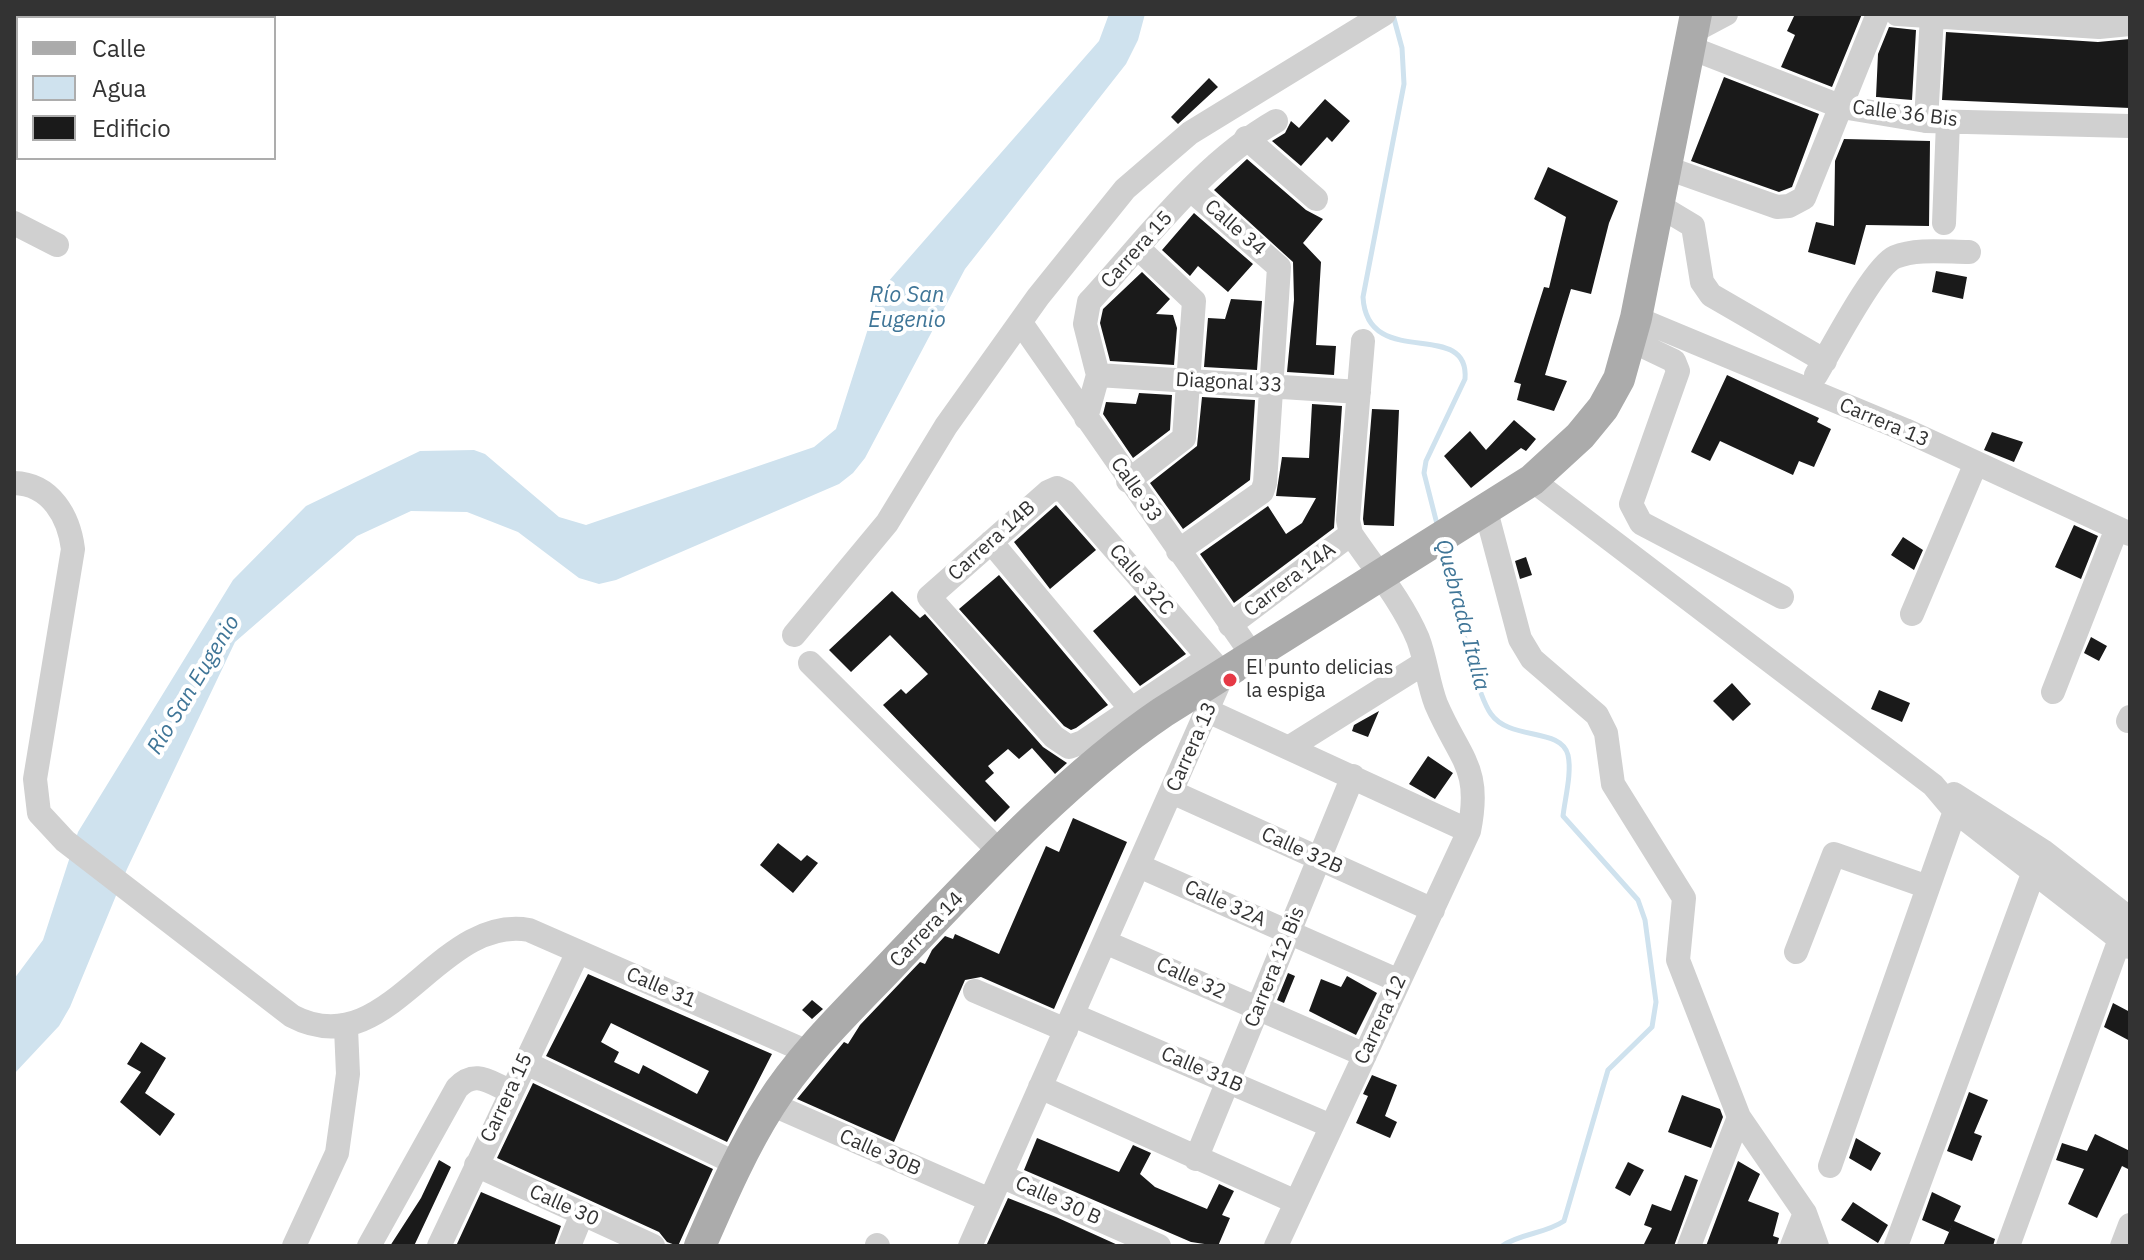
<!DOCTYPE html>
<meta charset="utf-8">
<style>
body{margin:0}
#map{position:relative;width:2144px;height:1260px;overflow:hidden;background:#fff;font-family:"IBM Plex Sans",sans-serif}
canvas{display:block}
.frame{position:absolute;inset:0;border:16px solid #333;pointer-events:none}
.legend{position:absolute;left:16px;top:16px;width:260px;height:144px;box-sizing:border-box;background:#fff;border:2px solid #adadad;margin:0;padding:10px 14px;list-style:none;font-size:24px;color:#333}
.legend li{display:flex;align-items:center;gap:16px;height:40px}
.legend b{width:40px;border:2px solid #adadad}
</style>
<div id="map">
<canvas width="2144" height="1260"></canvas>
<div class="frame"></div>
<ul class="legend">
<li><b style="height:10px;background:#ababab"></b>Calle</li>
<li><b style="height:22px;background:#cfe2ee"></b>Agua</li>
<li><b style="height:22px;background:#1a1a1a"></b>Edificio</li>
</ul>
</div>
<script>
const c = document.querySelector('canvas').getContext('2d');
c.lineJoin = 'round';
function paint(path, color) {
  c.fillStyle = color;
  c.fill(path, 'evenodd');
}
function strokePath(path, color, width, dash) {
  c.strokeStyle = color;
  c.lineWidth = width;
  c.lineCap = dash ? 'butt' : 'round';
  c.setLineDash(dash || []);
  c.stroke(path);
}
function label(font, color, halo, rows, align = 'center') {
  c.font = font + ' "IBM Plex Sans",sans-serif';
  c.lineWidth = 8;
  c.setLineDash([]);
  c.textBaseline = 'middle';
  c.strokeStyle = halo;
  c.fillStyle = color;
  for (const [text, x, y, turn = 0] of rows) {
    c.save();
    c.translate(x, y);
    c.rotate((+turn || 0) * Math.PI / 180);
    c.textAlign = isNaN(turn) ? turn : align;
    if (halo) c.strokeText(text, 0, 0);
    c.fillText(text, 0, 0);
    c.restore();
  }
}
const water = new Path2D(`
 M1109,14H1145L1138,40L1126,64L965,269L865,458L853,473L839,484L616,580L599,584L579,578L518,532L467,512L411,511L357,536L235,642L127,869L70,1007L59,1026L14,1074V979L43,940L78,832L233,580L306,506L420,451L474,450L485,454L559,517L586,525L814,447L836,429L880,291L1099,41Z`);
const stream = new Path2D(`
 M1393,15L1402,48L1404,84L1363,297C1367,372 1470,317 1465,379L1426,461L1424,473L1438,528
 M1444,549C1453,585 1473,689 1491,714C1510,741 1561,727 1568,755C1572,773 1565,798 1563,816L1638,900L1645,920L1656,1002L1652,1027L1608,1070L1564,1221C1545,1234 1521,1233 1502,1246`);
const building = new Path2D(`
 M1795,14H1862L1832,87L1781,67L1795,35L1787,31Z
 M1889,27L1916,30L1912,100L1876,97L1878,54Z
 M1946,32L2098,42L2130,39V108L1942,100Z
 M1724,77L1819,114L1792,187L1779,192L1691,161Z
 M1209,78L1218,87L1178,124L1171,117Z
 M1325,99L1350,121L1332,142L1327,137L1301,166L1272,141L1285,133L1291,121L1299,128Z
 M1844,139L1930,141L1929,226L1866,225L1855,265L1808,252L1816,222L1834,226L1835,161Z
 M1247,159L1306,210L1323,219L1303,243L1321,262L1316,345L1336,346L1334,375L1287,372L1294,300L1293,262L1214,190Z
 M1548,167L1618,201L1609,223L1591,294L1571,289L1545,375L1567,381L1554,411L1517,400L1521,384L1514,382L1544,287L1549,288L1566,217L1534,199Z
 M1194,213L1253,264L1228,292L1198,266L1190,276L1162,250Z
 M1936,271L1967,277L1963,299L1932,292Z
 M1142,272L1170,299L1156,314L1173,315L1177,328L1174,365L1110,361L1100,323L1103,309Z
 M1231,299L1262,301L1257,370L1204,367L1208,318L1225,319Z
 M1727,375L1819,418L1817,422L1831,429L1814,467L1799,461L1793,475L1720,441L1710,461L1691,452Z
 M1139,393L1172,395L1170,430L1133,458L1103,414L1106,402L1136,404Z
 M1202,397L1255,400L1250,480L1183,529L1150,483L1197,446Z
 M1312,404L1342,406L1334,528L1234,603L1200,554L1268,506L1286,534L1302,523L1316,498L1276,496L1282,457L1309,458Z
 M1372,409L1399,410L1394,526L1364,525L1363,519Z
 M1514,420L1536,439L1526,451L1521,448L1471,488L1444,456L1470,431L1486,450Z
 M1992,432L2023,442L2014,462L1984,450Z
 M1056,505L1096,550L1050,589L1014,542Z
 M2074,525L2098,536L2081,579L2055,567Z
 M1903,537L1923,550L1914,570L1891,555Z
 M1526,557L1532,575L1520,579L1515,561Z
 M999,575L1108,705L1076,728L1071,730L1064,726L959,609Z
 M892,591L920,618L925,614L1043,747L1067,763L1055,774L1032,748L1019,759L1008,749L988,766L994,773L985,781L1010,807L995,822L883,705L901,689L906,694L928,674L890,635L851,672L829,650Z
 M1135,595L1186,654L1140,686L1093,631Z
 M2091,637L2107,646L2099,661L2084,653Z
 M1732,683L1751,704L1733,721L1713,701Z
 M1879,690L1910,703L1902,722L1871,709Z
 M1379,711L1368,737L1352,731L1354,725Z
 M1428,756L1453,773L1435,799L1409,784Z
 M1073,818L1127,842L1054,1009L981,977L965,980L894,1142L797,1099L844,1042L848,1044L860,1025L920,962L925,964L932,950L945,936L953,939L955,934L999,954L1046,846L1059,852Z
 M778,843L801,861L807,855L818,863L793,893L760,865Z
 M1288,973L1295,976L1284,1003L1277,1000Z
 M588,974L772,1054L727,1142L546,1056ZM611,1023L709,1071L697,1094L643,1065L639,1074L614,1062L619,1052L601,1042Z
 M1347,976L1377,993L1356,1035L1309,1011L1321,979L1341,987Z
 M812,1000L823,1009L812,1019L802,1010Z
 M2113,1003L2130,1012V1041L2104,1027Z
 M141,1042L166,1058L145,1093L175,1114L160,1136L120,1102L141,1072L127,1064Z
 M1372,1075L1397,1085L1385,1116L1397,1122L1390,1138L1356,1123L1368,1096L1363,1094Z
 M533,1083L713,1169L678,1246L667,1242L659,1232L497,1158Z
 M1969,1092L1988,1100L1974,1133L1982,1136L1972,1161L1947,1151Z
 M1682,1095L1720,1109L1723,1117L1711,1148L1668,1132Z
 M2095,1134L2130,1151V1170L2122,1166L2097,1218L2068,1204L2084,1169L2056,1160L2062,1143L2087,1151Z
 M1037,1138L1119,1172L1133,1145L1151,1153L1140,1174L1155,1187L1207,1209L1219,1184L1234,1191L1222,1215L1230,1218L1218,1246L1191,1242L1024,1170Z
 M1856,1138L1881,1153L1871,1171L1849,1158Z
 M439,1160L451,1167L414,1246H390L421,1198Z
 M1738,1161L1760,1174L1748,1201L1779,1213L1773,1236L1779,1238L1777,1246H1706Z
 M1628,1162L1644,1170L1630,1196L1615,1188Z
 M1685,1175L1698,1180L1674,1246H1643L1652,1228L1644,1225L1652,1204L1671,1211Z
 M481,1192L561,1226L554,1246H456Z
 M1932,1192L1961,1206L1954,1221L1995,1239L1993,1246H1943L1953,1223L1949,1232L1922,1220Z
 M1008,1198L1056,1217L1120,1246H986Z
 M1853,1202L1888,1225L1878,1243L1841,1220Z`);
const minor = new Path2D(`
 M1897,14L2099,27L2130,24
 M1694,31L1726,14
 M1691,48L1842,107L1926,121L2130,126
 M1926,121L1932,16
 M1246,138L1316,199
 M1667,168L1777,207L1789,206L1804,198L1878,14
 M1658,205L1693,226L1702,282L1711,295L1825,361
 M14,223L57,245
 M1944,223L1948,122
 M1636,318L1905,430L2130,534
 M1021,323L1253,656
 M1630,340L1674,361L1678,371L1631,504L1641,523L1782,597
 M1098,375L1359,392
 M1816,375C1830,352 1874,266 1895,257C1917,248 1946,252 1969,252
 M1086,418L1098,375L1085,324L1089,302C1147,239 1201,164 1276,121
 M1532,480L1933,785L1955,811L2130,947
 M1128,481L1184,438L1194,301L1138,248
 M14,483C51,484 69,517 73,549L35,779L39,813L65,841L292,1016C388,1067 437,914 529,930L810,1053
 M1486,511L1520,639L1532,659L1597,715L1606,733L1613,784L1684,898L1678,960L1739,1117L1805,1213L1817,1246
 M991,542L1132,710
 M1178,551L1262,492L1265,483L1279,267L1191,190
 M1912,614L1976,463
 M1230,625L1351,534
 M794,635L887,523L946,426L1038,297L1125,189L1190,133L1384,14
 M810,663L1002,854
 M2053,692L2117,528
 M1208,711L1469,831
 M2128,721L2130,717
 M1290,747L1424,663
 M1172,792L1433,910
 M1954,794L2043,851L2130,919
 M1139,866L1399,981
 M1105,942L1365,1055
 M1796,952L1834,854L1928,887
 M975,991L1066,1030
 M1073,1015L1331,1126
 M524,1062L737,1164
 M1040,1087L1296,1202
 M771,1104L990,1200
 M1196,1159L1353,776
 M476,1165L653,1246
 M1830,1166L1955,811
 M1001,1176L1159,1246
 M877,1245L878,1246
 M294,1246L337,1153L348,1074L346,1028
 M369,1246L457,1088C475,1069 489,1082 510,1091
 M439,1246L578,952
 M569,1246L582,1214
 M970,1246L1223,674L1065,492L1057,488L1048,492L929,597L1054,737L1069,747L1083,742L1208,658
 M1276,1246L1469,831C1482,767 1460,760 1436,704C1428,683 1426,660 1418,639C1402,601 1374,568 1351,534L1348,520L1363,341
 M1689,1246L1739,1117
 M1792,1246L1805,1213
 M1896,1246L2033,874
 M2008,1246L2120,939
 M2122,1246L2130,1225`);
const major = new Path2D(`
 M700,1246C721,1198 742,1149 770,1105C804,1051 853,1006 897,959C977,875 1067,777 1163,712L1532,480L1580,436L1603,408L1619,379L1636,318L1696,14`);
const markers = [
 [1230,680,8,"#e63946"]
];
const streetNames = [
 ["Calle 36 Bis",1905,114,7],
 ["Calle 34",1235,228,41],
 ["Carrera 15",1137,250,-48],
 ["Diagonal 33",1229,383,3],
 ["Carrera 13",1884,423,23],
 ["Calle 33",1136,490,55],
 ["Carrera 14B",992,541,-42],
 ["Calle 32C",1141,580,49],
 ["Carrera 14A",1290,580,-37],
 ["Carrera 13",1192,747,-66],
 ["Calle 32B",1302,851,24],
 ["Calle 32A",1225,904,24],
 ["Carrera 14",927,930,-46],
 ["Carrera 12 Bis",1275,967,-68],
 ["Calle 32",1191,979,24],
 ["Calle 31",661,988,23],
 ["Carrera 12",1381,1020,-65],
 ["Calle 31B",1202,1070,23],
 ["Carrera 15",507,1098,-65],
 ["Calle 30B",880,1153,24],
 ["Calle 30 B",1058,1201,24],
 ["Calle 30",564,1206,24]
];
const poiNames = [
 ["El punto delicias",1246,668],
 ["la espiga",1246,691]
];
const waterNames = [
 ["Río San",907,296],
 ["Eugenio",907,321],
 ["Quebrada Italia",1462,615,75],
 ["Río San Eugenio",194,685,-59]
];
paint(water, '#cfe2ee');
strokePath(stream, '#cfe2ee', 5);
paint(building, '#1a1a1a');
strokePath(minor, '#d0d0d0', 24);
strokePath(major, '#ababab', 32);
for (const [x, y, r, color] of markers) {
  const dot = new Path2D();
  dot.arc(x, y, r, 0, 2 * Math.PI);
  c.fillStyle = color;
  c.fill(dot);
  strokePath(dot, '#fff', 3);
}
label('20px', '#333', '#fff', streetNames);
label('20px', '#333', '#fff', poiNames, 'left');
label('italic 22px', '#3f7597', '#fff', waterNames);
</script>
